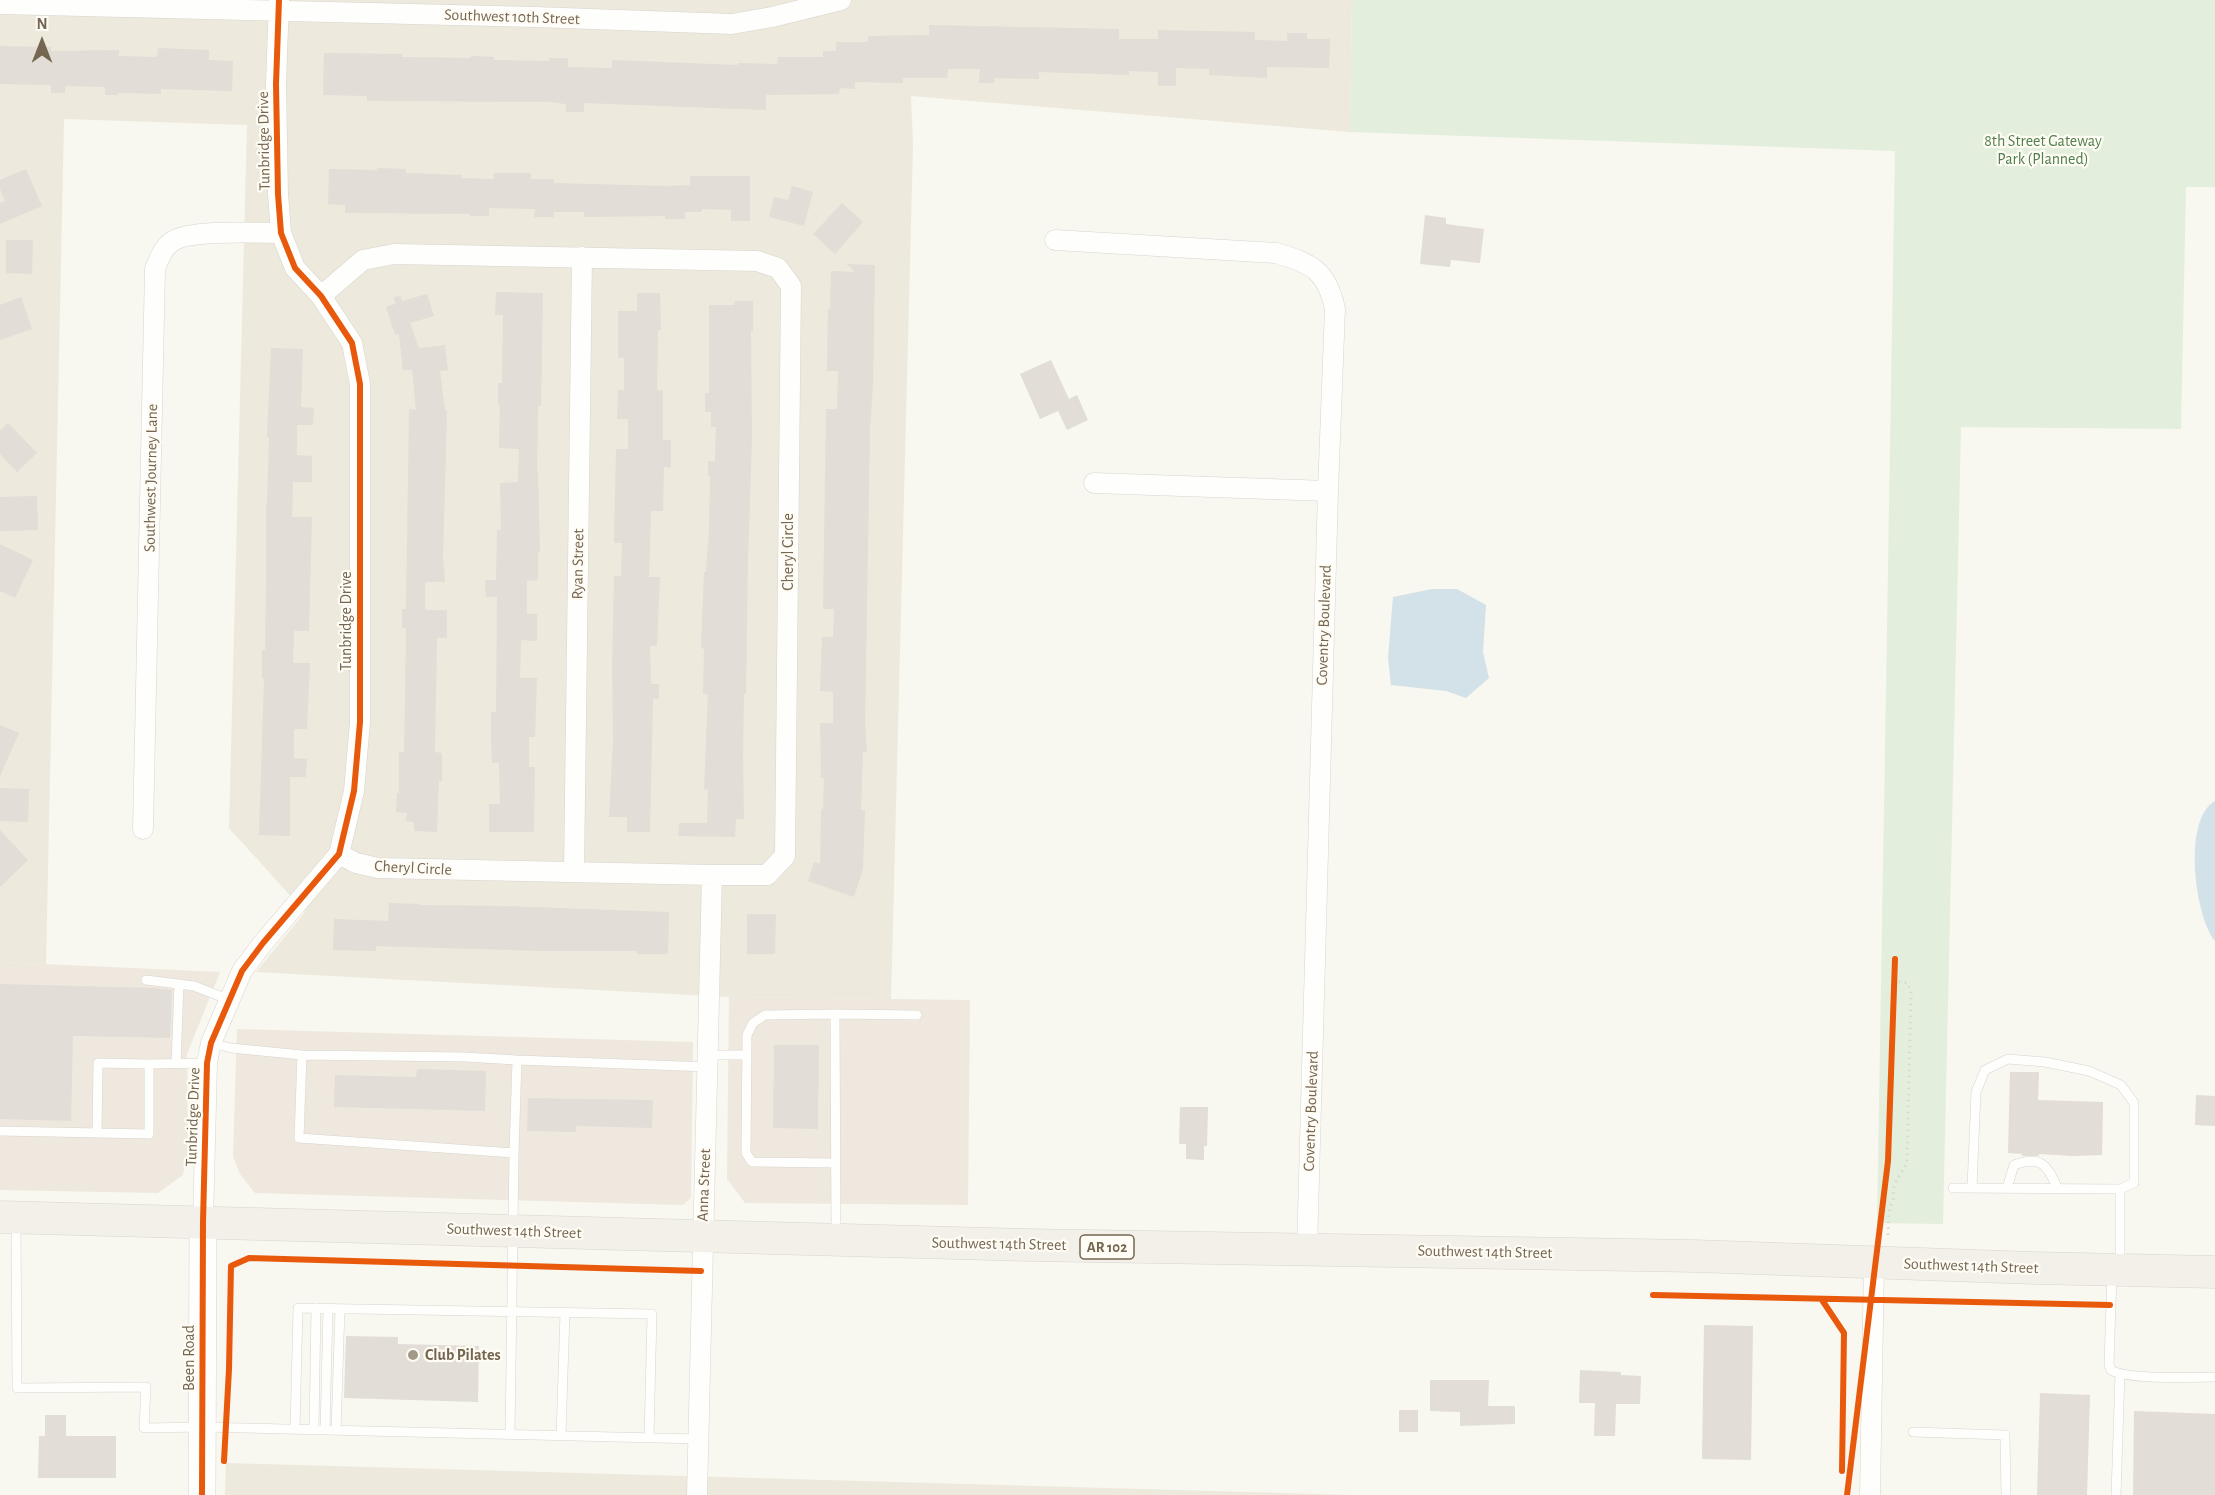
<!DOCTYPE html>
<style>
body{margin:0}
#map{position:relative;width:2215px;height:1495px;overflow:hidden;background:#f8f7f0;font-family:"Alegreya Sans",sans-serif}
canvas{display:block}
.north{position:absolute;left:12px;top:12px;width:60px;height:60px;-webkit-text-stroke:4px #fefcf4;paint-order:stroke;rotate:0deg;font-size:16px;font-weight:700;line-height:24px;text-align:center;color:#756651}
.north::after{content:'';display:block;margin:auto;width:21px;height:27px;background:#756651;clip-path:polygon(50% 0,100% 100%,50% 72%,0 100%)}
</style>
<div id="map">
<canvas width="2215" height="1495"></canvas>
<div class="north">N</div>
</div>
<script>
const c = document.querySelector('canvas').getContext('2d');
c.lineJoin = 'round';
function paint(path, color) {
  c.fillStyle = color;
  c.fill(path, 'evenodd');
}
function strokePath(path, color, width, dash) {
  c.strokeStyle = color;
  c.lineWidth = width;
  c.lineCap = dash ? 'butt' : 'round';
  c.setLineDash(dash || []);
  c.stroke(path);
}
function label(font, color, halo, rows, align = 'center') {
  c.font = font + ' "Alegreya Sans",sans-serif';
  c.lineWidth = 4.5;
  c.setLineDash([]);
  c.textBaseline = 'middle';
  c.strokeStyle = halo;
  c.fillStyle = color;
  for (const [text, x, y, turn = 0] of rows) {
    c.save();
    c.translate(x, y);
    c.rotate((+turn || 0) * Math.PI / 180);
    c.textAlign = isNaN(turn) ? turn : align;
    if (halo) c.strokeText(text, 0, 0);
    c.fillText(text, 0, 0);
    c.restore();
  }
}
const residential = new Path2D(`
 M0,0H1352L1350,132L911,96L913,145L891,999L729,997L256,972L305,912L229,828L247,125L64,119L46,964L0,962Z
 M226,1463L1352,1495H225Z`);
const commercial = new Path2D(`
 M0,962L220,972L187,1054L188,1151L183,1175L158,1193L0,1190Z
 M729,997L970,1000L968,1205L745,1203L727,1179Z
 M237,1029L693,1042L691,1198L683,1205L255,1193L240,1174L233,1156Z`);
const green = new Path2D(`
 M1352,0H2215V187H2186L2181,429L1961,427L1943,1224L1877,1223L1895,151L1350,132Z`);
const water = new Path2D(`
 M1432,589H1457L1486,605L1483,652L1489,678L1466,698L1446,691L1391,685L1388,658L1393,597Z
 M2215,801V941C2195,917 2182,819 2215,801Z`);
const building = new Path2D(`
 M929,25L1119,29V39H1158V30L1255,32V40L1287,41V33H1307V39H1330L1329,68L1267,67V78L1209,75V69L1176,68V86H1158V72L1129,71V75L1039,72V79L994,78V83H979L980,69H948L947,78H903V83L855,82V89L840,88L839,94L766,95V110L584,103V112H566V104L549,102L367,101V96L323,95L324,53L402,54V57L471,58V56L494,57V60L549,61V58H568V67L612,68V60L738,65V63L777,64L778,57H823V51H836V42H868V36L929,35Z
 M0,46L51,47V51L119,50V56L157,57L158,48L209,50V60L233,61L232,91L161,89V94L118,93V95H105V87L65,86V93H51V85L0,84Z
 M377,168L406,169V173L462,175L461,178L494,179V173H531V179H554V183L666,186L690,185V176H750V221H731V210L702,209V212H685V219H665V216L584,217V212H554V217H534L535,209L489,208V216H470V214L345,213V205L328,204L329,169L377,170Z
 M26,169L42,206L0,224V203L5,201L0,189V180Z
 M792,186L813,192L804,226L769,217L774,197L788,200Z
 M842,203L863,222L835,254L813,234Z
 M1425,215L1446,218V224L1484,229L1480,263L1451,260L1450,267L1420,264Z
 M6,240H33L32,274L6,273Z
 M847,264L875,265L873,385L870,428L869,491L865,723L867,752H863L861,810H865L863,869L854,897L808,881L814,862L820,864L821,809H823L824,778H821L820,723H833V692L820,691L822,637H833L834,609H823L826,409H837L838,371H827L828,309H830L831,271L855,272Z
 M496,292L543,293L541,406H538L537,472H538L540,552H538V580L527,581V614H537V641L521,640L520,678H537L535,737H529V767H535L534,832H489V804H500L499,763H492L491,737V712H496L497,597H486L485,580H496L497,530H501L500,483L518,482L519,449L499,448L500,405H498V383H502L503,315H495Z
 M637,293H660L661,330H658L657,390H663V440H671V468L664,467L663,511H651L649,577H660L657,646H650L651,684H659V699H653L650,832H627V817H609L613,741L612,667L614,576H621L622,543H614L616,449H628V419H617L618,390H624V358H618V311H637Z
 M427,294L434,316L410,323L419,348L445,345L448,370L440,371L445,410H447L443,558L445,582H425V610H447V638H437L435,752L442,753V781H439L437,832L414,831V822L406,821L407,813L396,812L397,793H399V752H404L405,698L406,628H402V609H406L409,409L416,410L412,370H403L399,334L395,335L386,307L395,304L394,297L401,296L402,301Z
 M21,297L32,329L0,340V305Z
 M735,301H753V331H751L752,438L748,560L746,694H744L743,756L744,819H736L735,837L678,836L679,823H707L708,790L704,789L708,694H703L704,649L701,648L704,572H706L709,530L710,476H708V461H715L716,427H711V412H705V393H709V305H734Z
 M271,348L303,349L301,407L314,408L313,425H297V455L312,456V482H293L292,517H312L309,631H294L293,663H310L307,729H294V758L307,759L306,777H290V836L259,835L264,679H262V650H265L266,581V503H267L269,437H267Z
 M1051,360L1069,399L1077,395L1088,420L1067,430L1058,411L1040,419L1020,374Z
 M8,423L37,453L17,472L0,454V431Z
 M37,496L38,530L0,531V497Z
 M0,544L33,560L15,598L0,591Z
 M0,725L19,733L0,776Z
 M0,788L29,789L28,822L0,821Z
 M0,830L28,860L0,887Z
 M389,903L419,904V905L504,906L669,912L668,954H637V951H543L376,946V951L333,950L334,919L388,921Z
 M747,914H776L775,954H747Z
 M0,984L154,988L172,990L170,1038L73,1036L71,1121L0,1119Z
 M774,1045H819L818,1129L773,1128Z
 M417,1069L486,1071L485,1111L334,1107L335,1075L416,1077Z
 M2010,1072H2039L2038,1100L2103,1102L2102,1155L2074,1156L2039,1154V1156H2022V1154L2008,1153Z
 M2196,1095L2215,1096V1126L2195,1125Z
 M528,1098L653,1100L652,1128L576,1126V1132L527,1131Z
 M1180,1107H1208L1207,1146H1204V1160L1186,1159V1144H1179Z
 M1704,1325L1753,1326L1751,1460L1702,1459Z
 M346,1336L398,1337V1344L479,1346L478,1402L344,1398Z
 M1580,1370L1621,1372V1375L1641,1376L1640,1404H1616L1615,1436H1594L1595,1403H1579Z
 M1430,1380H1489L1488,1406H1515V1424L1460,1426V1412L1430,1411Z
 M2040,1393L2090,1395L2087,1495H2037Z
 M1399,1410H1418V1432H1399Z
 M2134,1411L2215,1414V1495H2133Z
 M45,1415H66V1436H116V1478H38L39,1436H45Z`);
const path = new Path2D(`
 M1888,1235L1889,1212L1893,1200L1894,1185L1907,1163L1911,991L1907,983L1895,981`);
const lane = new Path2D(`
 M146,980L194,986L230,1000
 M835,1014L917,1015
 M211,1043L231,1048L302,1055L299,1138L514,1153L510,1434
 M302,1055L464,1057L517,1060
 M708,1055H746
 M176,1064L179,984
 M0,1131L149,1134V1064L207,1063
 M97,1133L98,1063L149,1064
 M514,1153L517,1060L708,1067
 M836,1163L752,1162L746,1153L747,1035L753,1023L765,1015L835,1014L836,1235
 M1972,1187L1976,1092L1985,1070L2008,1059L2045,1062L2089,1071L2121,1085L2134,1103V1183L2120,1189V1266
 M1953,1188L2120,1189
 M2007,1188L2014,1165C2041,1155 2047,1165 2057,1187
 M16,1222L17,1388L146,1387L144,1428L203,1427L698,1439
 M2112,1274L2109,1364L2111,1370C2127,1380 2192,1377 2215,1377
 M295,1429L298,1308L652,1314L649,1437
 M314,1429L316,1308
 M325,1430L328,1309
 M336,1430L340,1309
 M1913,1432L2005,1435L2006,1495
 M561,1435L565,1313
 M2116,1495L2120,1374`);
const street = new Path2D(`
 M0,4L535,17L732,24L772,17L841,0
 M1055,240L1276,253C1312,263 1327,271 1335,309L1328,491L1307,1250
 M321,296L363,260L394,254L757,261L778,268L791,286L785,856L767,875H712L378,868L356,863L339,854
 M1094,483L1328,491
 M143,829L155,269C159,259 163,247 173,241C191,229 257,233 281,233
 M574,872L582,257
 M203,1222L207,1063L211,1043L242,971L263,943L339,854L354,791L360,722V384L352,343L321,296L295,268L281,233L278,194L276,84L279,0
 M697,1495L712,875
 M1870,1495L1874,1262`);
const secondary = new Path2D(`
 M202,1495L203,1222`);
const primary = new Path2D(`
 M0,1217L1028,1245L1695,1256L2034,1268L2215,1272`);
const cycleway = new Path2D(`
 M1653,1295L2110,1305
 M1822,1300L1844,1333L1842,1471
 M224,1461L229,1369L231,1266L249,1258L701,1271
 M202,1495L203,1222L207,1063L211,1043L242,971L263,943L339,854L354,791L360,722V384L352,343L321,296L295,268L281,233L278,194L276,84L279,0
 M1847,1495L1888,1161L1895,959`);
const markers = [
 [413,1355,6,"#a39989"]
];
const shields = [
 [1107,1247,54]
];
const shieldNames = [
 ["AR 102",1107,1247]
];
const streetNames = [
 ["Southwest 10th Street",512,17,2],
 ["Tunbridge Drive",264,141,-91],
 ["Southwest Journey Lane",151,478,-89],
 ["Cheryl Circle",788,552,-90],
 ["Ryan Street",578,564,-89],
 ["Tunbridge Drive",346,621,-90],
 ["Coventry Boulevard",1324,625,-88],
 ["Cheryl Circle",413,868,3],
 ["Coventry Boulevard",1311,1111,-88],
 ["Tunbridge Drive",193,1117,-88],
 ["Anna Street",704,1185,-88],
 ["Southwest 14th Street",514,1231,2],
 ["Southwest 14th Street",999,1244,1],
 ["Southwest 14th Street",1485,1252,1],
 ["Southwest 14th Street",1971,1266,2],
 ["Been Road",189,1358,-90]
];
const parkNames = [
 ["8th Street Gateway",2043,141],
 ["Park (Planned)",2043,159]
];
const poiNames = [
 ["Club Pilates",425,1355]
];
paint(residential, '#ede9dc');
paint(commercial, '#efe8de');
paint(green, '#e3efdc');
paint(water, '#d3e1e8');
paint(building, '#e2ddd6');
strokePath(lane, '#d8d4ce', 10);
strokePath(street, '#d8d4ce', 21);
strokePath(secondary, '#d7d4cd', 28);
strokePath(primary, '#d9d4cd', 33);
strokePath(path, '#dad7d1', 3, [1.5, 4.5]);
strokePath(lane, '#fefefd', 9);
strokePath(street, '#fefefd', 20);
strokePath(secondary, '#fefefd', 27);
strokePath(primary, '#f2f0e8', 32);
strokePath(cycleway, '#e8590c', 6);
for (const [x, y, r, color] of markers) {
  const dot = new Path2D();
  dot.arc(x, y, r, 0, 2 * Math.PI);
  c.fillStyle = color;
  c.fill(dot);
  strokePath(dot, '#fefcf4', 2);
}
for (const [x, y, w] of shields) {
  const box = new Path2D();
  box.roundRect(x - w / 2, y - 12, w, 24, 4.5);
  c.fillStyle = '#fefcf4';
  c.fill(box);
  strokePath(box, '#756651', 1.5);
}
label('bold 15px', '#756651', null, shieldNames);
label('16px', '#756651', '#fefcf4', streetNames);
label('16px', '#527f4d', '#fefcf4', parkNames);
label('bold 16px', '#756651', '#fefcf4', poiNames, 'left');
</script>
